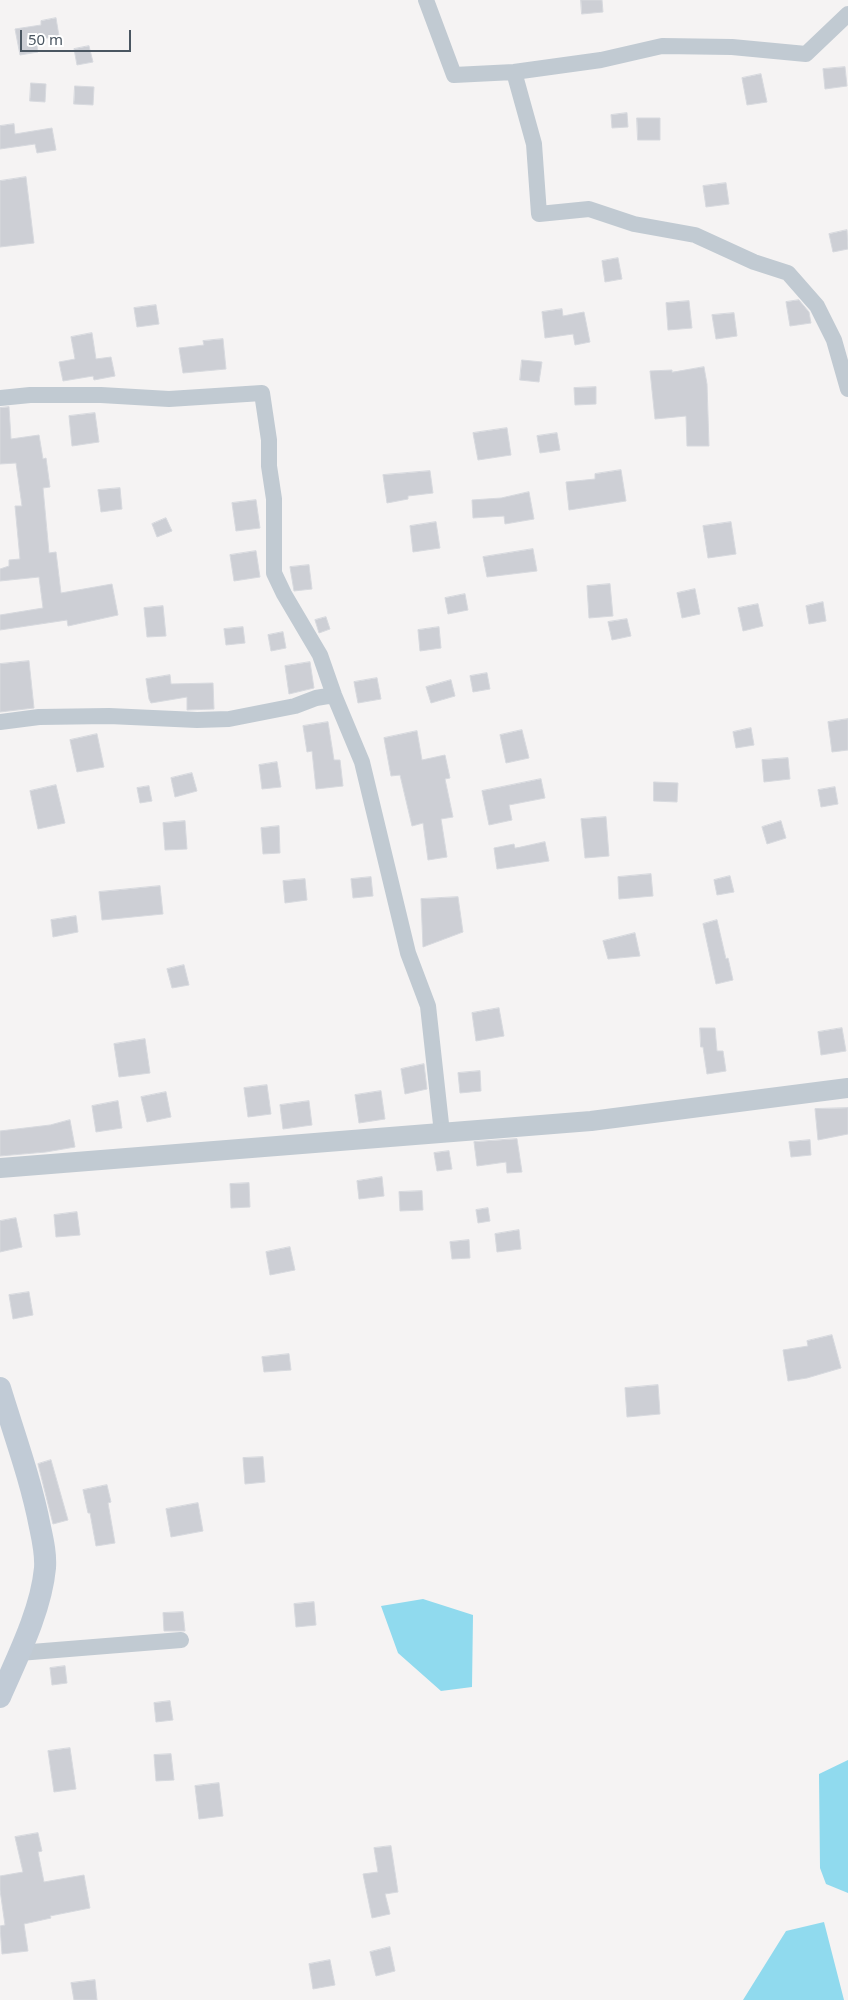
<!DOCTYPE html>
<style>
body{margin:0}
#map{position:relative;width:848px;height:2000px;overflow:hidden;background:#f5f3f3;font-family:"Noto Sans",sans-serif}
canvas{display:block}
.scale{position:absolute;left:20px;top:30px;width:111px;height:22px;box-sizing:border-box;border:2px solid #4a5661;border-top:0;padding-left:6px;font-size:15px;line-height:18px;white-space:nowrap;color:#4a5661;-webkit-text-stroke:4px #fff;paint-order:stroke}
</style>
<div id="map">
<canvas width="848" height="2000"></canvas>
<div class="scale">50 m</div>
</div>
<script>
const c = document.querySelector('canvas').getContext('2d');
c.lineJoin = 'round';
function paint(path, color) {
  c.fillStyle = color;
  c.fill(path, 'evenodd');
}
function strokePath(path, color, width, dash) {
  c.strokeStyle = color;
  c.lineWidth = width;
  c.lineCap = dash ? 'butt' : 'round';
  c.setLineDash(dash || []);
  c.stroke(path);
}
const water = new Path2D(`
 M423,1599L473,1615L472,1687L441,1691L398,1653L381,1606Z
 M848,1760V1893L826,1884L820,1868L819,1774Z
 M824,1922L844,2000H743L786,1931Z`);
const building = new Path2D(`
 M581,0H602L603,12L582,14Z
 M56,18L59,36L36,40L38,52L20,55L15,29L41,25V21Z
 M89,46L93,62L77,65L74,49Z
 M845,67L847,86L825,89L823,69Z
 M761,74L767,102L747,105L742,78Z
 M31,83L46,84L45,102L30,101Z
 M75,86L94,87L93,105L74,104Z
 M627,113L628,127L612,128L611,115Z
 M637,118H660V140H638Z
 M14,124L15,134L52,128L56,150L37,153L35,144L0,149V126Z
 M26,177L34,243L0,247V181Z
 M726,183L729,204L706,207L703,186Z
 M847,230L848,249L833,252L829,234Z
 M618,258L622,279L605,282L602,261Z
 M799,300L809,312L811,323L790,326L786,302Z
 M689,301L692,328L668,330L666,303Z
 M156,305L159,324L137,327L134,308Z
 M562,309L563,316L584,312L590,342L575,345L573,334L545,338L542,312Z
 M734,313L737,336L716,339L712,315Z
 M92,333L96,359L111,357L115,376L94,380L93,376L63,381L59,362L75,359L71,337Z
 M223,339L226,369L183,373L179,348L204,345L203,341Z
 M522,360L542,362L539,382L520,380Z
 M704,367L707,384L709,446H687L686,416L655,419L650,371L672,370V372Z
 M596,387V404L575,405L574,388Z
 M9,407L11,439L39,435L43,459L46,458L50,487L43,488L49,553L56,552L61,593L112,584L118,615L68,626L67,620L0,630V615L43,608L39,577L0,581V569L9,566V560L20,559L15,506H22L16,463L0,464V408Z
 M95,413L99,442L72,446L69,416Z
 M507,428L511,455L478,460L473,433Z
 M557,433L560,450L540,453L537,436Z
 M621,470L626,501L569,510L566,482L595,479V474Z
 M430,471L433,493L408,496V499L387,503L383,475Z
 M120,488L122,509L101,512L98,490Z
 M529,492L534,519L505,524L504,516L473,518L472,500L501,498Z
 M256,500L260,528L236,531L232,503Z
 M166,518L172,531L157,537L152,524Z
 M436,522L440,548L413,552L410,526Z
 M731,522L736,554L708,558L703,526Z
 M533,549L537,571L487,577L483,557Z
 M256,551L260,577L234,581L230,555Z
 M309,565L312,589L294,591L290,567Z
 M610,584L613,616L589,618L587,586Z
 M695,589L700,614L682,618L677,593Z
 M465,594L468,610L448,614L445,598Z
 M823,602L826,621L809,624L806,606Z
 M758,604L763,626L743,631L738,608Z
 M163,606L166,636L147,637L144,608Z
 M326,617L330,629L319,633L315,620Z
 M627,619L631,636L612,640L608,622Z
 M243,627L245,643L226,645L224,629Z
 M439,627L441,648L420,651L418,630Z
 M283,632L286,648L271,651L268,635Z
 M29,661L34,708L0,712V664Z
 M310,662L314,688L289,694L285,666Z
 M487,673L490,689L473,692L470,676Z
 M170,675L171,684L213,683L214,709L187,710V697L151,703L149,699L146,679Z
 M377,678L381,699L358,703L354,682Z
 M451,680L455,696L431,703L426,687Z
 M848,719V750L832,752L828,722Z
 M328,722L334,760H340L343,786L316,789L312,751L307,752L303,726Z
 M751,728L754,745L736,748L733,732Z
 M522,730L529,758L506,763L500,735Z
 M417,731L422,760L445,755L450,778L445,779L453,817L441,819L447,857L428,860L423,823L412,826L400,775L391,776L384,738Z
 M97,734L104,767L77,772L70,740Z
 M788,758L790,779L764,782L762,760Z
 M277,762L281,787L262,789L259,765Z
 M192,773L197,791L175,797L171,778Z
 M541,779L545,798L509,805L512,820L489,825L482,791Z
 M654,782L678,783L677,802L654,801Z
 M56,785L65,823L38,829L30,791Z
 M149,786L152,801L140,803L137,788Z
 M835,787L838,804L821,807L818,790Z
 M606,817L609,856L585,858L581,819Z
 M185,821L187,849L165,850L163,823Z
 M781,821L786,838L767,844L762,827Z
 M279,826L280,853L263,854L261,828Z
 M545,842L549,861L497,869L494,848L514,844L515,848Z
 M651,874L653,896L619,899L618,877Z
 M730,876L734,892L717,895L714,880Z
 M371,877L373,896L353,898L351,879Z
 M305,879L307,900L285,903L283,881Z
 M160,886L163,914L102,920L99,892Z
 M458,897L463,932L423,947L421,899Z
 M76,916L78,932L53,937L51,920Z
 M717,920L726,959L728,958L733,980L716,984L703,924Z
 M635,933L640,956L608,959L603,941Z
 M184,965L189,985L172,988L167,969Z
 M499,1008L504,1036L476,1041L472,1013Z
 M700,1028H715L717,1051H723L726,1071L707,1074L703,1047H701Z
 M842,1028L846,1051L821,1055L818,1032Z
 M145,1039L150,1073L119,1077L114,1044Z
 M424,1064L427,1089L405,1094L401,1069Z
 M480,1071L481,1091L460,1093L458,1073Z
 M267,1085L271,1114L248,1117L244,1088Z
 M381,1091L385,1119L359,1123L355,1095Z
 M166,1092L171,1117L147,1122L141,1097Z
 M118,1101L122,1128L96,1132L92,1106Z
 M309,1101L312,1125L283,1129L280,1105Z
 M848,1108V1134L818,1140L815,1109Z
 M70,1120L75,1147L46,1152L0,1156V1131L50,1125Z
 M517,1139L522,1172L507,1173L506,1162L477,1166L474,1142Z
 M810,1140L811,1155L791,1157L789,1142Z
 M449,1151L452,1169L437,1171L434,1153Z
 M382,1177L384,1196L359,1199L357,1181Z
 M249,1183L250,1207L231,1208L230,1184Z
 M422,1191L423,1210L400,1211L399,1192Z
 M488,1208L490,1221L478,1223L476,1210Z
 M77,1212L80,1235L56,1237L54,1215Z
 M16,1218L22,1247L0,1252V1221Z
 M519,1230L521,1249L497,1252L495,1234Z
 M469,1240L470,1258L452,1259L450,1242Z
 M290,1247L295,1270L270,1275L266,1252Z
 M29,1292L33,1315L13,1319L9,1295Z
 M832,1335L841,1368L807,1378L788,1381L783,1350L808,1346L807,1341Z
 M289,1354L291,1370L264,1372L262,1357Z
 M658,1385L660,1414L627,1417L625,1388Z
 M263,1457L265,1482L245,1484L243,1458Z
 M51,1460L68,1520L53,1524L38,1464Z
 M107,1485L111,1502L108,1503L115,1543L96,1546L90,1513H88L83,1490Z
 M198,1503L203,1531L171,1537L166,1509Z
 M314,1602L316,1625L296,1627L294,1604Z
 M183,1612L185,1631H164L163,1613Z
 M65,1666L67,1683L52,1685L50,1668Z
 M170,1701L173,1720L156,1722L154,1703Z
 M70,1748L76,1789L54,1792L48,1751Z
 M171,1754L174,1780L156,1781L154,1755Z
 M219,1783L223,1816L199,1819L195,1786Z
 M38,1833L42,1851L38,1852L44,1882L84,1875L90,1908L50,1916L51,1918L24,1924L28,1951L2,1954L0,1926L5,1925L0,1890V1876L23,1872L15,1837Z
 M391,1846L398,1892L385,1894L390,1914L372,1918L363,1874L378,1872L374,1848Z
 M390,1947L395,1971L376,1976L370,1952Z
 M330,1960L335,1985L313,1989L309,1964Z
 M95,1980L97,2000H74L71,1983Z`);
const minor = new Path2D(`
 M426,0L454,75L514,72L601,60L662,46L732,47L806,54L848,14
 M514,72L534,144L539,214L589,209L634,224L695,235L754,262L788,273L817,306L834,340L848,389
 M0,398L30,395H101L169,399L262,393L269,440V466L274,499V573L284,594L320,655L334,695L362,762L408,953L428,1006L442,1133
 M0,722L39,717L109,716L197,720L229,719L295,706L316,698L334,695
 M19,1653L181,1640`);
const tertiary = new Path2D(`
 M0,1168L591,1121L848,1088`);
const secondary = new Path2D(`
 M0,1388C14,1434 31,1480 40,1527C43,1541 46,1554 45,1568C41,1611 17,1658 0,1697`);
paint(water, '#90daee');
paint(building, '#cdcfd5');
strokePath(building, '#d7d9de', 1);
strokePath(minor, '#c1cad2', 16);
strokePath(tertiary, '#c1cad2', 20);
strokePath(secondary, '#c1cbd6', 22);
</script>
